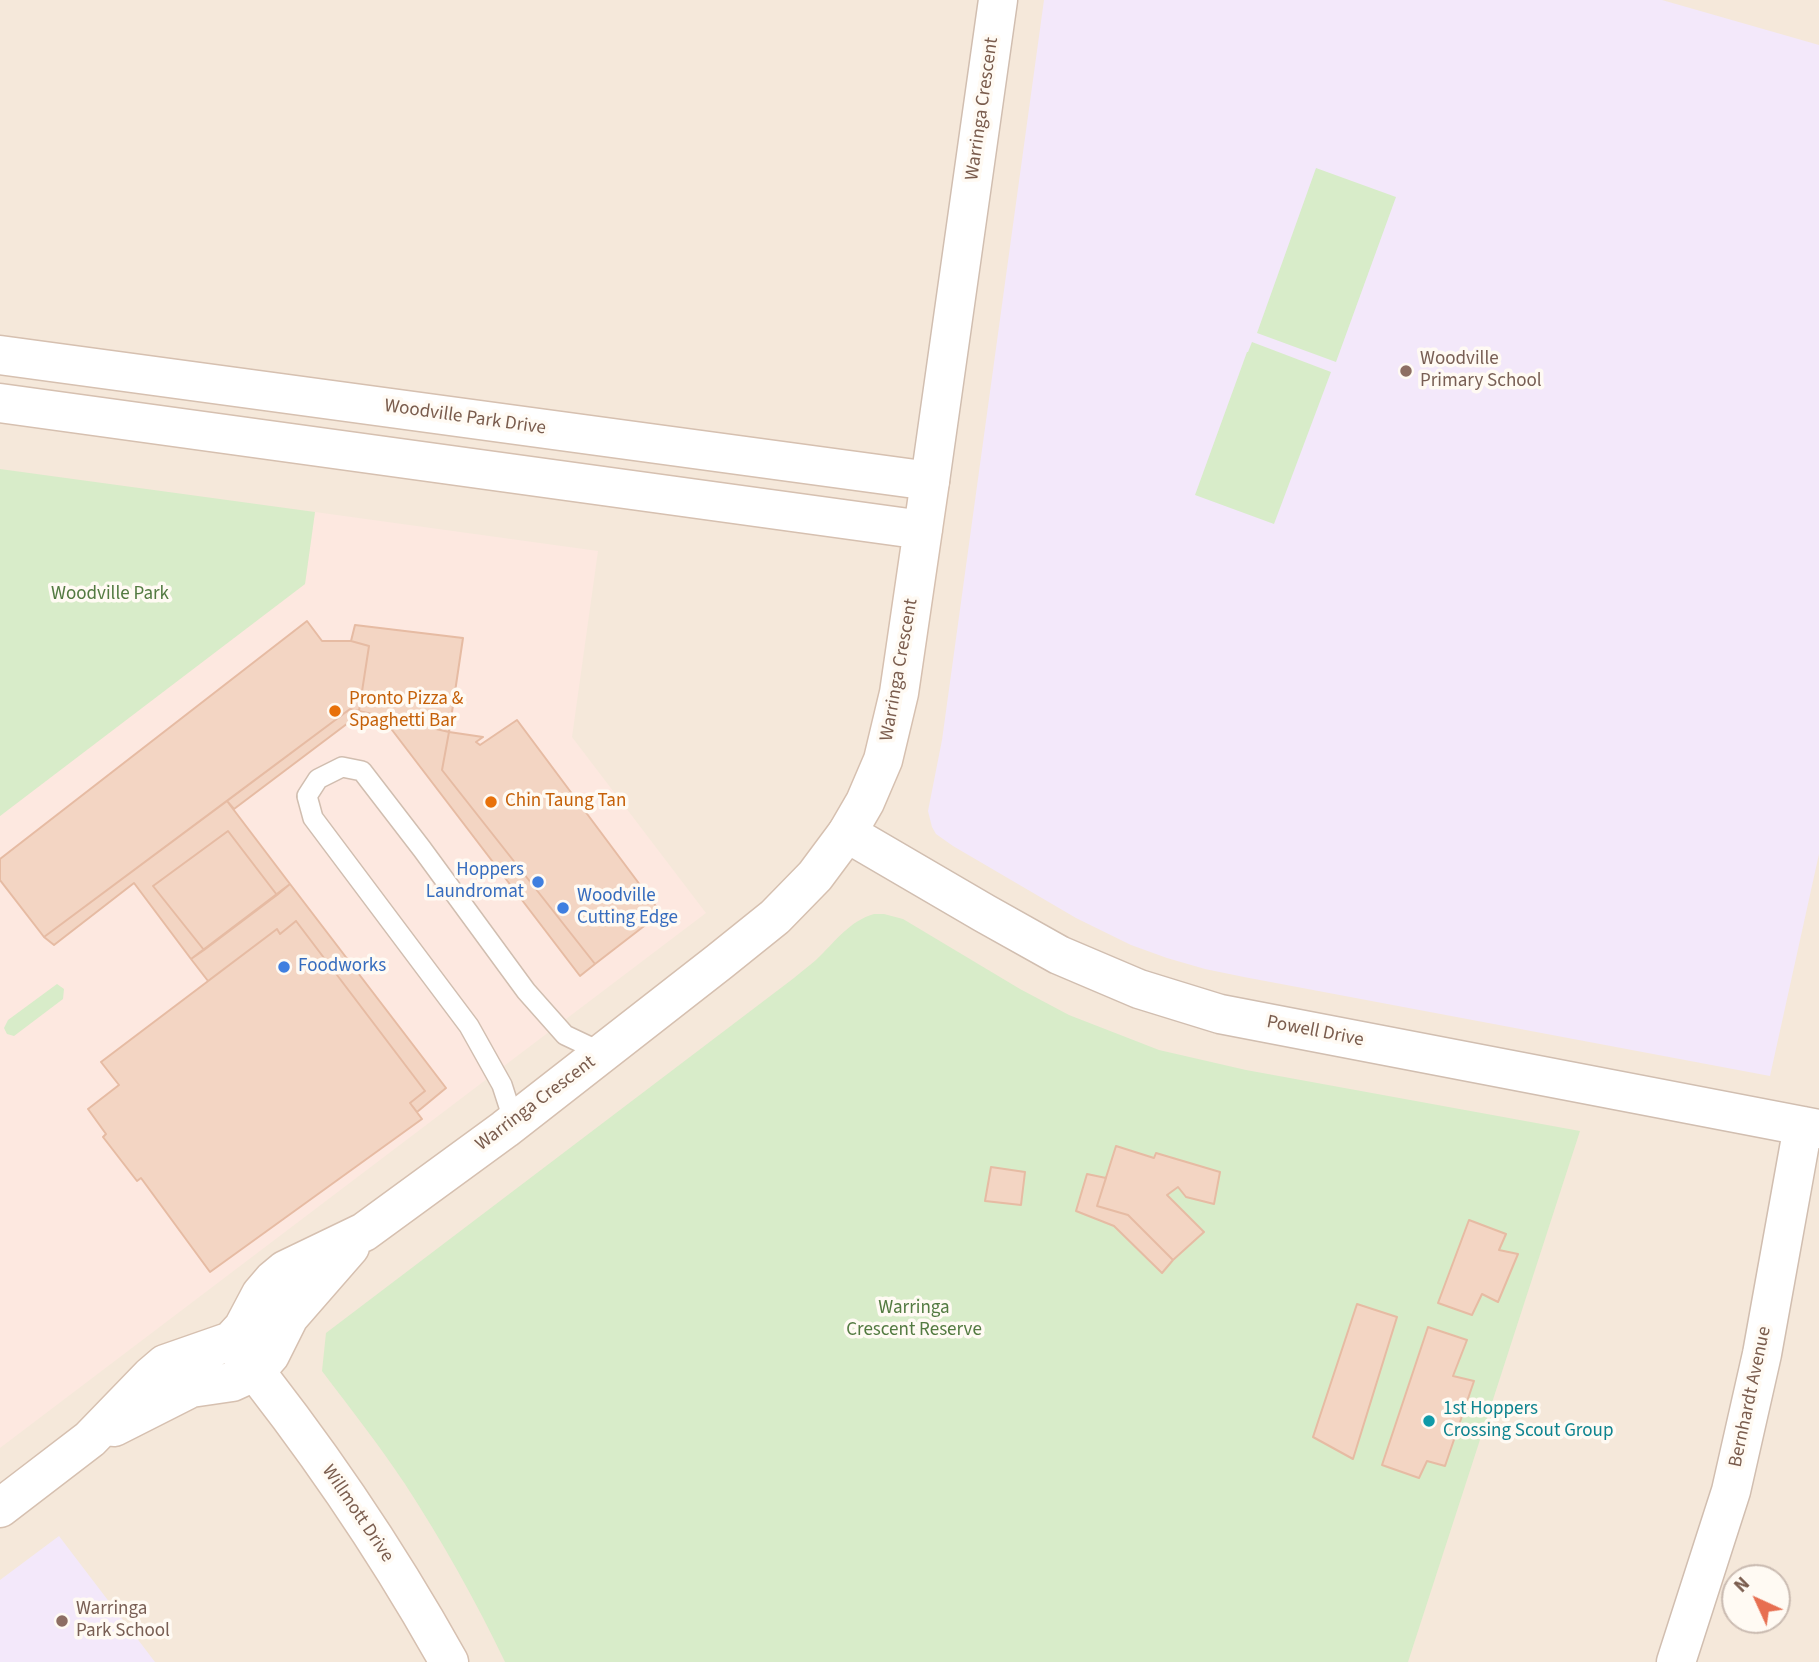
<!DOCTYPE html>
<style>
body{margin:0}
#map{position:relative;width:1819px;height:1662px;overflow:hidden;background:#fdf6ec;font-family:"Source Sans 3",sans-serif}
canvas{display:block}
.north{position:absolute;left:1721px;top:1564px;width:70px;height:70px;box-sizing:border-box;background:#fffaf3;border:2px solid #cabbb1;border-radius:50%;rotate:315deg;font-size:19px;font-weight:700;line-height:28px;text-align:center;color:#7a5c4d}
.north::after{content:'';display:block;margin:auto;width:24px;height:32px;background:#e76f51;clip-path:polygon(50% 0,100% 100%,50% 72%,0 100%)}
</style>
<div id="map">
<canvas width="1819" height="1662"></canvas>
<div class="north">N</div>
</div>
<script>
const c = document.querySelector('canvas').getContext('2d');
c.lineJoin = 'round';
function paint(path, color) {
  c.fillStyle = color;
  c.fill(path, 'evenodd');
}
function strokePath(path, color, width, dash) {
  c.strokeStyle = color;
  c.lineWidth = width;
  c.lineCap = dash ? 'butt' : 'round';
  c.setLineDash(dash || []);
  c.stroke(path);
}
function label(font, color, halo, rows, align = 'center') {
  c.font = font + ' "Source Sans 3",sans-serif';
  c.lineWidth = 7;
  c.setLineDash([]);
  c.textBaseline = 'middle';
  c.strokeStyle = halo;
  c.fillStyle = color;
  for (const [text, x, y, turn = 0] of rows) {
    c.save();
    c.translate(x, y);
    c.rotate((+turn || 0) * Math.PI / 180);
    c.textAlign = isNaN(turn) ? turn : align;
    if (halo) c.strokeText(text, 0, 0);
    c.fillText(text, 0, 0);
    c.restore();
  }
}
const residential = new Path2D(`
 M0,0H1819V1662H0ZM1735,1578H1777V1620H1735Z`);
const commercial = new Path2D(`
 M315,512L598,551L572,737L706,913L0,1448V816L305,584Z`);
const education = new Path2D(`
 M1044,0H1662L1819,45V854L1770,1076L1244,977L1205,969L1167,958L1131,945L1076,918L953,846L936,834L932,827L928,811L942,740Z
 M59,1536L155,1662H0V1580Z`);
const green = new Path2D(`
 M1316,168L1396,197L1336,362L1257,333Z
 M1252,342L1331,372L1274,524L1195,495L1247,352H1248Z
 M0,469L315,512L305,584L0,816Z
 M874,914H884L903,919L1020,989L1069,1015L1159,1050L1246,1070L1580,1131L1408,1662H505C476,1601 442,1541 405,1484C379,1445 350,1408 322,1371L326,1333L794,978C801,972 809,966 816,960C834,943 849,921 874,914Z
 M57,984L64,989L63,999L14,1036L7,1034L4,1028L8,1020Z`);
const building = new Path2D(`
 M307,621L322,641H351L369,646L359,711L350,709L44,937L0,880V859Z
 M355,625L463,638L449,732L359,711L369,646L351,641Z
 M350,709L449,732L442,770L595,964L580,976L389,726L352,720L234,809L227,801Z
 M517,720L661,913L595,964L442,770L449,732L483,737L476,742L480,745Z
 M227,801L290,884L277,895L228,831L153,886L204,950L191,959L134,883L54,945L44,937Z
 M228,831L277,895L204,950L153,886Z
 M290,884L446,1088L417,1112L410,1103L425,1091L296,921L280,934L277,929L208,981L191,959Z
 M296,921L425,1091L410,1103L422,1119L210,1272L141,1178L137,1181L103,1137L106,1134L88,1109L119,1085L101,1062L277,929L280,934Z
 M1116,1146L1154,1158L1156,1153L1220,1172L1214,1204L1186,1197L1178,1187L1167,1195L1204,1232L1173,1260L1128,1215L1097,1206Z
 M991,1167L1025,1172L1021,1205L985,1201Z
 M1087,1174L1106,1178L1097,1206L1128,1215L1173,1260L1162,1273L1114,1226L1076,1211Z
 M1469,1220L1506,1234L1499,1250L1518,1254L1498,1302L1482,1294L1472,1315L1438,1303Z
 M1357,1304L1397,1317L1353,1459L1313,1437Z
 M1428,1327L1467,1340L1453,1376L1474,1381L1445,1466L1427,1461L1419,1478L1382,1465Z`);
const lane = new Path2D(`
 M514,1122L502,1085L469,1026L313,818L307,796L318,779L342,767L362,771L422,849L526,991L565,1035L603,1053`);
const street = new Path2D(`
 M930,481L998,0
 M847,833L984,913L1059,955L1139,989L1220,1014L1819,1129
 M1676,1662L1731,1491L1762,1354L1803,1126`);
const secondary = new Path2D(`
 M0,355L930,481L899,693L883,760L865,802L847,833L815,876L775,917L719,962L505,1129L364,1232L285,1270L273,1280L261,1294L243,1328L231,1341L165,1364L151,1376L90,1439L0,1508
 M0,403L923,530
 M231,1341C313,1442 386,1549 449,1662
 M114,1427L191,1388L232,1382L256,1371L270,1355L289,1317L350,1247`);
const markers = [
 [1406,371,7,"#8d6e63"],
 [335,711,7,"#e8710a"],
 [491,802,7,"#e8710a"],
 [538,882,7,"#3f7fe0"],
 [563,908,7,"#3f7fe0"],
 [284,967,7,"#3f7fe0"],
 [1429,1421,7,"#0f9aa8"],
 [62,1621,7,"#8d6e63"]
];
const streetNames = [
 ["Warringa Crescent",983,109,-82],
 ["Woodville Park Drive",465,418,8],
 ["Warringa Crescent",900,670,-80],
 ["Powell Drive",1315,1032,11],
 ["Warringa Crescent",536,1104,-37],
 ["Bernhardt Avenue",1751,1397,-78],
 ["Willmott Drive",357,1514,56]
];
const educationNames = [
 ["Woodville",1420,360],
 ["Primary School",1420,382],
 ["Warringa",76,1610],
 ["Park School",76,1632]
];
const parkNames = [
 ["Woodville Park",110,595],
 ["Warringa",914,1309],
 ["Crescent Reserve",914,1331]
];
const foodNames = [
 ["Pronto Pizza &",349,700],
 ["Spaghetti Bar",349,722],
 ["Chin Taung Tan",505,802]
];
const shopNames = [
 ["Hoppers",524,871,"right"],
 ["Laundromat",524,893,"right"],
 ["Woodville",577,897],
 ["Cutting Edge",577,919],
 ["Foodworks",298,967]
];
const cultureNames = [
 ["1st Hoppers",1443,1410],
 ["Crossing Scout Group",1443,1432]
];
paint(residential, '#f5e8da');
paint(commercial, '#fde8e0');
paint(education, '#f3e8fa');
paint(green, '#d8ecc9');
paint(building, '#f3d5c3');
strokePath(building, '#e6bba3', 2);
strokePath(lane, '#d1beb0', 22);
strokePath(street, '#d1beb0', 41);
strokePath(secondary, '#d6c0b0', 41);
strokePath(lane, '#fff', 19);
strokePath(street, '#fff', 38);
strokePath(secondary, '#fff', 38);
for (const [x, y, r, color] of markers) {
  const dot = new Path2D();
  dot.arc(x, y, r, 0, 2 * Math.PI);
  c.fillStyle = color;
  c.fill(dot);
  strokePath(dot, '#fffaf3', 2.5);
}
label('19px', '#7a5c4d', '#fffaf3', streetNames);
label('19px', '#785e54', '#fffaf3', educationNames, 'left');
label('19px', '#537a41', '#fffaf3', parkNames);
label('19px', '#c56008', '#fffaf3', foodNames, 'left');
label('19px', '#366cbe', '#fffaf3', shopNames, 'left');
label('19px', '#0d838f', '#fffaf3', cultureNames, 'left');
</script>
